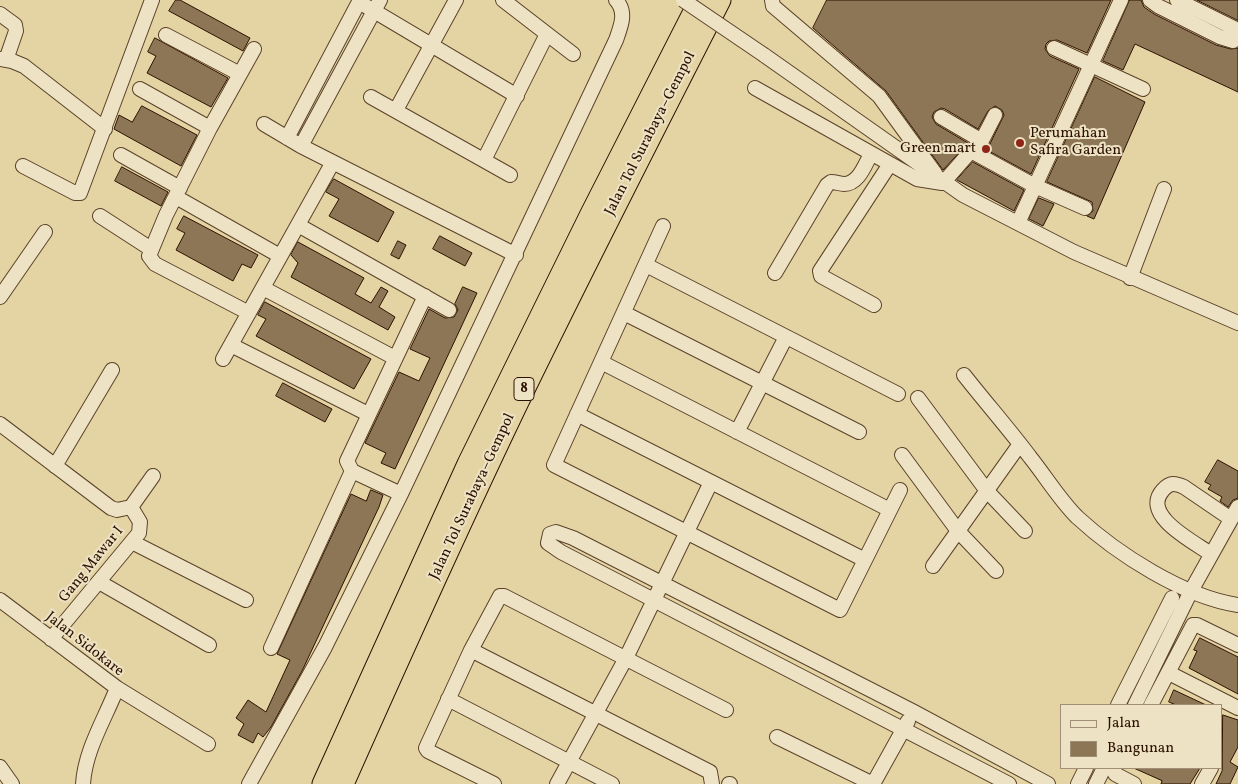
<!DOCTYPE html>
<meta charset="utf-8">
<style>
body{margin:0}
#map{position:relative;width:1238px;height:784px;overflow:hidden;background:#e4d4a4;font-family:Vollkorn,serif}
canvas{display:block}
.legend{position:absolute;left:1060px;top:704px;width:162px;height:65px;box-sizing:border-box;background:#ede3c4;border:1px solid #a08f76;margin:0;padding:6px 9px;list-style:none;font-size:15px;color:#2d1100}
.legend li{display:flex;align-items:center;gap:10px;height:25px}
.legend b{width:25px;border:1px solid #a08f76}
</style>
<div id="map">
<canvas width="1238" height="784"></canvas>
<ul class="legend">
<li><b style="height:6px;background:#ede3c4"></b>Jalan</li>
<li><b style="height:14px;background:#8c7655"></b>Bangunan</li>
</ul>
</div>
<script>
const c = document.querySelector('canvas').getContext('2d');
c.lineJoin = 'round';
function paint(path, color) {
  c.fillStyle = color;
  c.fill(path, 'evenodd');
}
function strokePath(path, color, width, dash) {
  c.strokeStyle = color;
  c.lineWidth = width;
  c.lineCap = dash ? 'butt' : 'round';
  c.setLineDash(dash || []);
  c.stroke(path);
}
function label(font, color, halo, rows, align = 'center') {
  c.font = font + ' Vollkorn,serif';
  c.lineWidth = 4;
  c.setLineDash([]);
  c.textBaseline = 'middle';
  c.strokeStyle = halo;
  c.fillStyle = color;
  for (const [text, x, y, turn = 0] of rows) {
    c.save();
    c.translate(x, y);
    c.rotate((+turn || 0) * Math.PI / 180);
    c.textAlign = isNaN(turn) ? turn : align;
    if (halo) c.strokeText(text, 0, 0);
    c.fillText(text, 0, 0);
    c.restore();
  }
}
const building = new Path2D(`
 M176,0H180L250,38L243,51L169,11Z
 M827,0H1111L1087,53L1057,40L1049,41L1046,44L1045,49L1050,56L1079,69L1031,174L987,150L1004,115L1002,110L995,106L988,111L978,129L945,109L941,108L934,112L932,117L936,124L968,143L943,170L886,91L813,28Z
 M1130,0H1141L1144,7L1154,14L1216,45L1231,49L1238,48V92L1135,44L1123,70L1103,61Z
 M1197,0H1238V20Z
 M155,38L228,78L211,107L147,73L156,56L148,52Z
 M1095,77L1145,102L1094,219L1087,216L1093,211L1092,202L1047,182Z
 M142,106L197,135L181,166L114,129L119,115L132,122Z
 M973,162L1024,190L1014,211L957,180Z
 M122,167L168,192L161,206L115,181Z
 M334,179L394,212L378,242L329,216L339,199L326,192Z
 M1039,198L1054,204L1043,226L1029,219Z
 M184,216L258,255L251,268L242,264L233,281L176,250L185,233L177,229Z
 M440,236L472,253L465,266L433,249Z
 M398,241L406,245L399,259L391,255Z
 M298,242L364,278L355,294L371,303L381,287L388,291L379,307L395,317L388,330L291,277L298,263L291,255Z
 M463,287L477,293L395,469L381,463L386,453L365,443L399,372L419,381L428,362L430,358L410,349L429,309L445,318L454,317L458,310L455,304Z
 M265,302L371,359L354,389L256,336L266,319L258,315Z
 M283,383L332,409L325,422L276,396Z
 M1218,460L1238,471V498L1233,500L1228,507L1220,501L1222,497L1208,489L1211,485L1205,482Z
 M371,490L383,495L379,507L302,671L271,727L263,737L258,733L253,743L238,735L244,724L236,718L248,700L266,712L290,660L277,654L351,494L366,501Z
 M1200,638L1238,657V694L1189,668L1197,651L1194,650Z
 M1174,690L1206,705H1176L1169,702Z
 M1223,715L1238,720V747L1230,762L1238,767L1230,784H1216L1222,771Z
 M1134,768H1200L1190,784H1161L1162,781Z`);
const minor = new Path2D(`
 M503,0L573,54
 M772,0L773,6L879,96L935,173
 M1150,0L1158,6L1220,37L1233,41L1238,37
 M1177,0L1238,30
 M359,2L517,96
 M0,14L15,25L16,31L6,60
 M166,35L240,74
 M1054,48L1143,89
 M764,55L963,195L1074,252L1238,323
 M0,59L12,61L24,66L105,129
 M755,88L917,179L942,183
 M140,89L210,128
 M371,97L510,175
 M396,110L456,0
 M941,117L982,141
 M264,124L301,146L516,255
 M287,138L360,0
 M301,146L380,0
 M977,150L995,115
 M121,155L180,188
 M484,160L547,34
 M23,166L75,193H80L152,0
 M943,183L971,151L1035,186L1085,208
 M176,197L280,256
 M100,216L151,249
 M1018,223L1121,0
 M298,225L449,310
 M663,226L554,465L840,610L900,490
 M646,265L898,394
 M775,273L827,185L831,182C836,182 840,184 844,184C859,184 865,164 871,154
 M1130,278L1164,189
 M263,288L395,358
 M0,297L45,232
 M874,305L821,276L820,271L890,164
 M249,313L155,264L149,256L166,215L210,128L254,49
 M624,313L859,432
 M231,345L368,414
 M223,359L333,162
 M601,362L890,510
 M964,375C986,403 1009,429 1030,457C1046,477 1059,499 1077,517C1117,554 1184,597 1238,605
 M918,398L987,491L1025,531
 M577,414L865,560
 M0,424L111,508L117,510L131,507L153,476
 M737,432L786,337
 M902,455L958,531L996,571
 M55,466L112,370
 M401,494L352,471L347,461L425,296
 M132,542L246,600
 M1211,554C1194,542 1140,515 1163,490C1170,482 1175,483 1184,487L1231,519
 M933,566L1020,444
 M99,582L209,645
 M0,600L117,688C105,719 85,750 83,784
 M51,639L139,533L140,522L131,507
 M271,648L352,471
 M471,650L710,772L712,784
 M1169,673L1238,708
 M117,688L208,744
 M448,699L612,784
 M1118,705L1172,598
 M1135,705L1191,591L1238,507
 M1151,705L1193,625H1197L1238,645
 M777,737L873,784
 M0,767L12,784
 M1115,774L1134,784
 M249,784L325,647L401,494L616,40C621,26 627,12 616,0
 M494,784L428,751L426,748L471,650L500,596H504L726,710
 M557,784L626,658L711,482
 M729,784H730
 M873,784L908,721
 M1009,784L561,552L548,543L550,534L556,532L573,538L914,712L1048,784
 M1078,784L1086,768
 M1096,784L1104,768
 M1202,784L1211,768`);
const highway = new Path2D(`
 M323,784L468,464L591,214L700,0
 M343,784C399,658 456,531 516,406C582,270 651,135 720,0`);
const minorBridge = new Path2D(`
 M683,0L764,55`);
const markers = [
 [1020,143,5,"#8f2418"],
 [986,149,5,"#8f2418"]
];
const shields = [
 [524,389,20]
];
const shieldNames = [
 ["8",524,389]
];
const streetNames = [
 ["Jalan Tol Surabaya–Gempol",651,134,-63],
 ["Jalan Tol Surabaya–Gempol",473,497,-65],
 ["Gang Mawar I",92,565,-51],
 ["Jalan Sidokare",84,645,38]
];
const poiNames = [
 ["Perumahan",1030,134],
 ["Safira Garden",1030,151],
 ["Green mart",976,149,"right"]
];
paint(building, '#8c7655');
strokePath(building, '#2d1100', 1);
strokePath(minor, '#5b4229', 16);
strokePath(highway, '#2d1100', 23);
strokePath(minor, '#ede3c4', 14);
strokePath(highway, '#e4d4a4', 21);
strokePath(minorBridge, '#5b4229', 16, []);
strokePath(minorBridge, '#ede3c4', 14);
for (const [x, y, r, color] of markers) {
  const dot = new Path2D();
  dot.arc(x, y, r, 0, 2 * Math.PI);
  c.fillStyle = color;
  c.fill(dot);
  strokePath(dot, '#ede3c4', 2);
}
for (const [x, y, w] of shields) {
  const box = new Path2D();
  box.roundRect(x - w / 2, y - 11.5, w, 23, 4);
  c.fillStyle = '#ede3c4';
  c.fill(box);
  strokePath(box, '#2d1100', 1);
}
label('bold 14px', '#2d1100', null, shieldNames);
label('15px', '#2d1100', '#ede3c4', streetNames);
label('15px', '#2d1100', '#ede3c4', poiNames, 'left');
</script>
